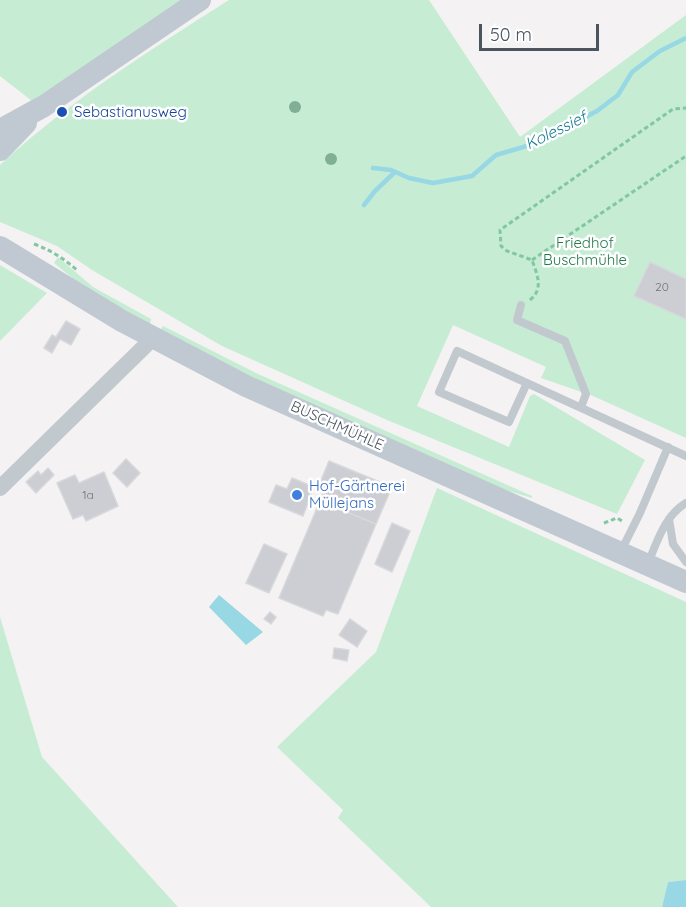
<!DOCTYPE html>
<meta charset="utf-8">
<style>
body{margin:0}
#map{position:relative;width:686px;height:907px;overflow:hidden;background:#f4f2f2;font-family:Quicksand,sans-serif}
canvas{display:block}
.scale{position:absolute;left:479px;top:24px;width:120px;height:27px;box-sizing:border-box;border:3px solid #4b555e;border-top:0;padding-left:8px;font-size:18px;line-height:21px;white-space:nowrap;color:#4b555e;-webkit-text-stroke:4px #fff;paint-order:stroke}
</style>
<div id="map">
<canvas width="686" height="907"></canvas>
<div class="scale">50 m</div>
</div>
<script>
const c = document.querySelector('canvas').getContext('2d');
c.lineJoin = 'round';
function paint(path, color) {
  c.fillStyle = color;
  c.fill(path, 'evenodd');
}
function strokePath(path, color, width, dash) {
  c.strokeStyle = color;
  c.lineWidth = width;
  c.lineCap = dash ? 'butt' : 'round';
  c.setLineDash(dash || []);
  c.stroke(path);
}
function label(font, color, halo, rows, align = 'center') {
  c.font = font + ' Quicksand,sans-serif';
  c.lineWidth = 5;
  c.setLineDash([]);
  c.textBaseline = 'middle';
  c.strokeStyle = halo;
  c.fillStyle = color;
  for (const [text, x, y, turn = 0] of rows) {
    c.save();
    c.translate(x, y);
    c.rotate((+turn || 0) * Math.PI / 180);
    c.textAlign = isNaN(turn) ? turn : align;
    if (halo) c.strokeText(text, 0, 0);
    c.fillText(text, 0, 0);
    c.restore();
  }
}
const green = new Path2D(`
 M0,0H185L32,101L0,76Z
 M229,0H429L520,137L686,15V438L593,396L541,378L546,367L453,325L417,406L509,447L530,396L534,394L645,460L617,514L387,420L222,346L92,270L57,246L0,222V165C72,99 147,52 229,0Z
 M58,257L93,287L151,319L150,324L87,290L54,263Z
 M0,265L47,293L0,341Z
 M163,326L258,374L532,496V498L502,489L258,380L160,330Z
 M437,488L686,602V880L668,882L662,907H431L338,818L343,810L277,747L376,652Z
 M0,617L42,757L178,907H0Z`);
const water = new Path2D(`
 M219,595L263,632L246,645L209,607Z
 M686,880V907H662L668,882Z`);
const stream = new Path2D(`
 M373,168L391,170L409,178L433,183L472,176L496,155L537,143L597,111L618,95L632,72L660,51L686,38
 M364,205L375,191L395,172`);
const building = new Path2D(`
 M650,262L686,279V319L634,296Z
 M66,321L80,329L71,345L60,339L52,353L44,348L52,335L56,337Z
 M126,459L140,473L127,487L113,473Z
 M329,461L392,487L376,524L320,501L323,493L317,490Z
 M48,468L54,475L36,493L26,482L38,471L41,475Z
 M104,472L118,506L86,521L83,515L73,519L57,483L75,475L79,483Z
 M292,478L314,487L303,516L269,502L276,485L287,489Z
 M320,501L376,524L338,614L326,610L323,616L279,598Z
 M392,523L410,531L392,572L375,564Z
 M264,544L287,554L269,593L246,583Z
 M270,612L276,617L271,624L264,619Z
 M350,619L367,631L357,647L339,635Z
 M334,648L349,650L347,661L333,658Z`);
const path = new Path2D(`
 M34,244C51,250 64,259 77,270
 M532,260L686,156
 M530,300C544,289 537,274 532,260L507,251L501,246L500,230L673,109L686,108
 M604,523L617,518L622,521`);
const service = new Path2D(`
 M521,305L517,320L565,341L586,394L581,407
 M527,383L509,422L439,392L457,351L686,456
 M669,519L673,544L686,562
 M621,551L640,513L668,447
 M647,565C657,543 664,516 686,503`);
const minor = new Path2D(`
 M0,488L146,345L151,337`);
const secondary = new Path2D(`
 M0,130L44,106L200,0
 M0,150L26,123
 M0,247L122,321L246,386L686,582`);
const trees = [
 [295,107],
 [331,159]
];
const markers = [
 [62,112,6,"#1a4fb4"],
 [297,495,6,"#3f7fe0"]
];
const numberNames = [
 ["20",662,287],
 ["1a",88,495]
];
const transitNames = [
 ["Sebastianusweg",74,112]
];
const parkNames = [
 ["Friedhof",585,243],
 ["Buschmühle",585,260]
];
const streetNames = [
 ["BUSCHMÜHLE",337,426,24]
];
const shopNames = [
 ["Hof-Gärtnerei",309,486],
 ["Müllejans",309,503]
];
const waterNames = [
 ["Kolessief",556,131,-26]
];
paint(green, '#c6ecd4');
paint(water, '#98d7e4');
strokePath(stream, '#98d7e4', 4.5);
paint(building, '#ccced4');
strokePath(building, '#d7d8dc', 1.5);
strokePath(path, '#81c7a2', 3, [4.5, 3]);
strokePath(service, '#c1c9cf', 8);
strokePath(minor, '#c1c9cf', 16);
strokePath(secondary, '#c0c9d1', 22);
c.fillStyle = '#80af96';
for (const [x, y] of trees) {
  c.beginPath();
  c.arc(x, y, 6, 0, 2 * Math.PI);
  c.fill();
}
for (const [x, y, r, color] of markers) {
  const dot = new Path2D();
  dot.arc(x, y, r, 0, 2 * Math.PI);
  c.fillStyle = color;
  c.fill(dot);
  strokePath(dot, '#fff', 2);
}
label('12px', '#6b737c', null, numberNames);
label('15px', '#164399', '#fff', transitNames, 'left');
label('15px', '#22794b', '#fff', parkNames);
label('15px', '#4b555e', '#fff', streetNames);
label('15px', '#366cbe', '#fff', shopNames, 'left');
label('italic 16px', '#1a7c92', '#fff', waterNames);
</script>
